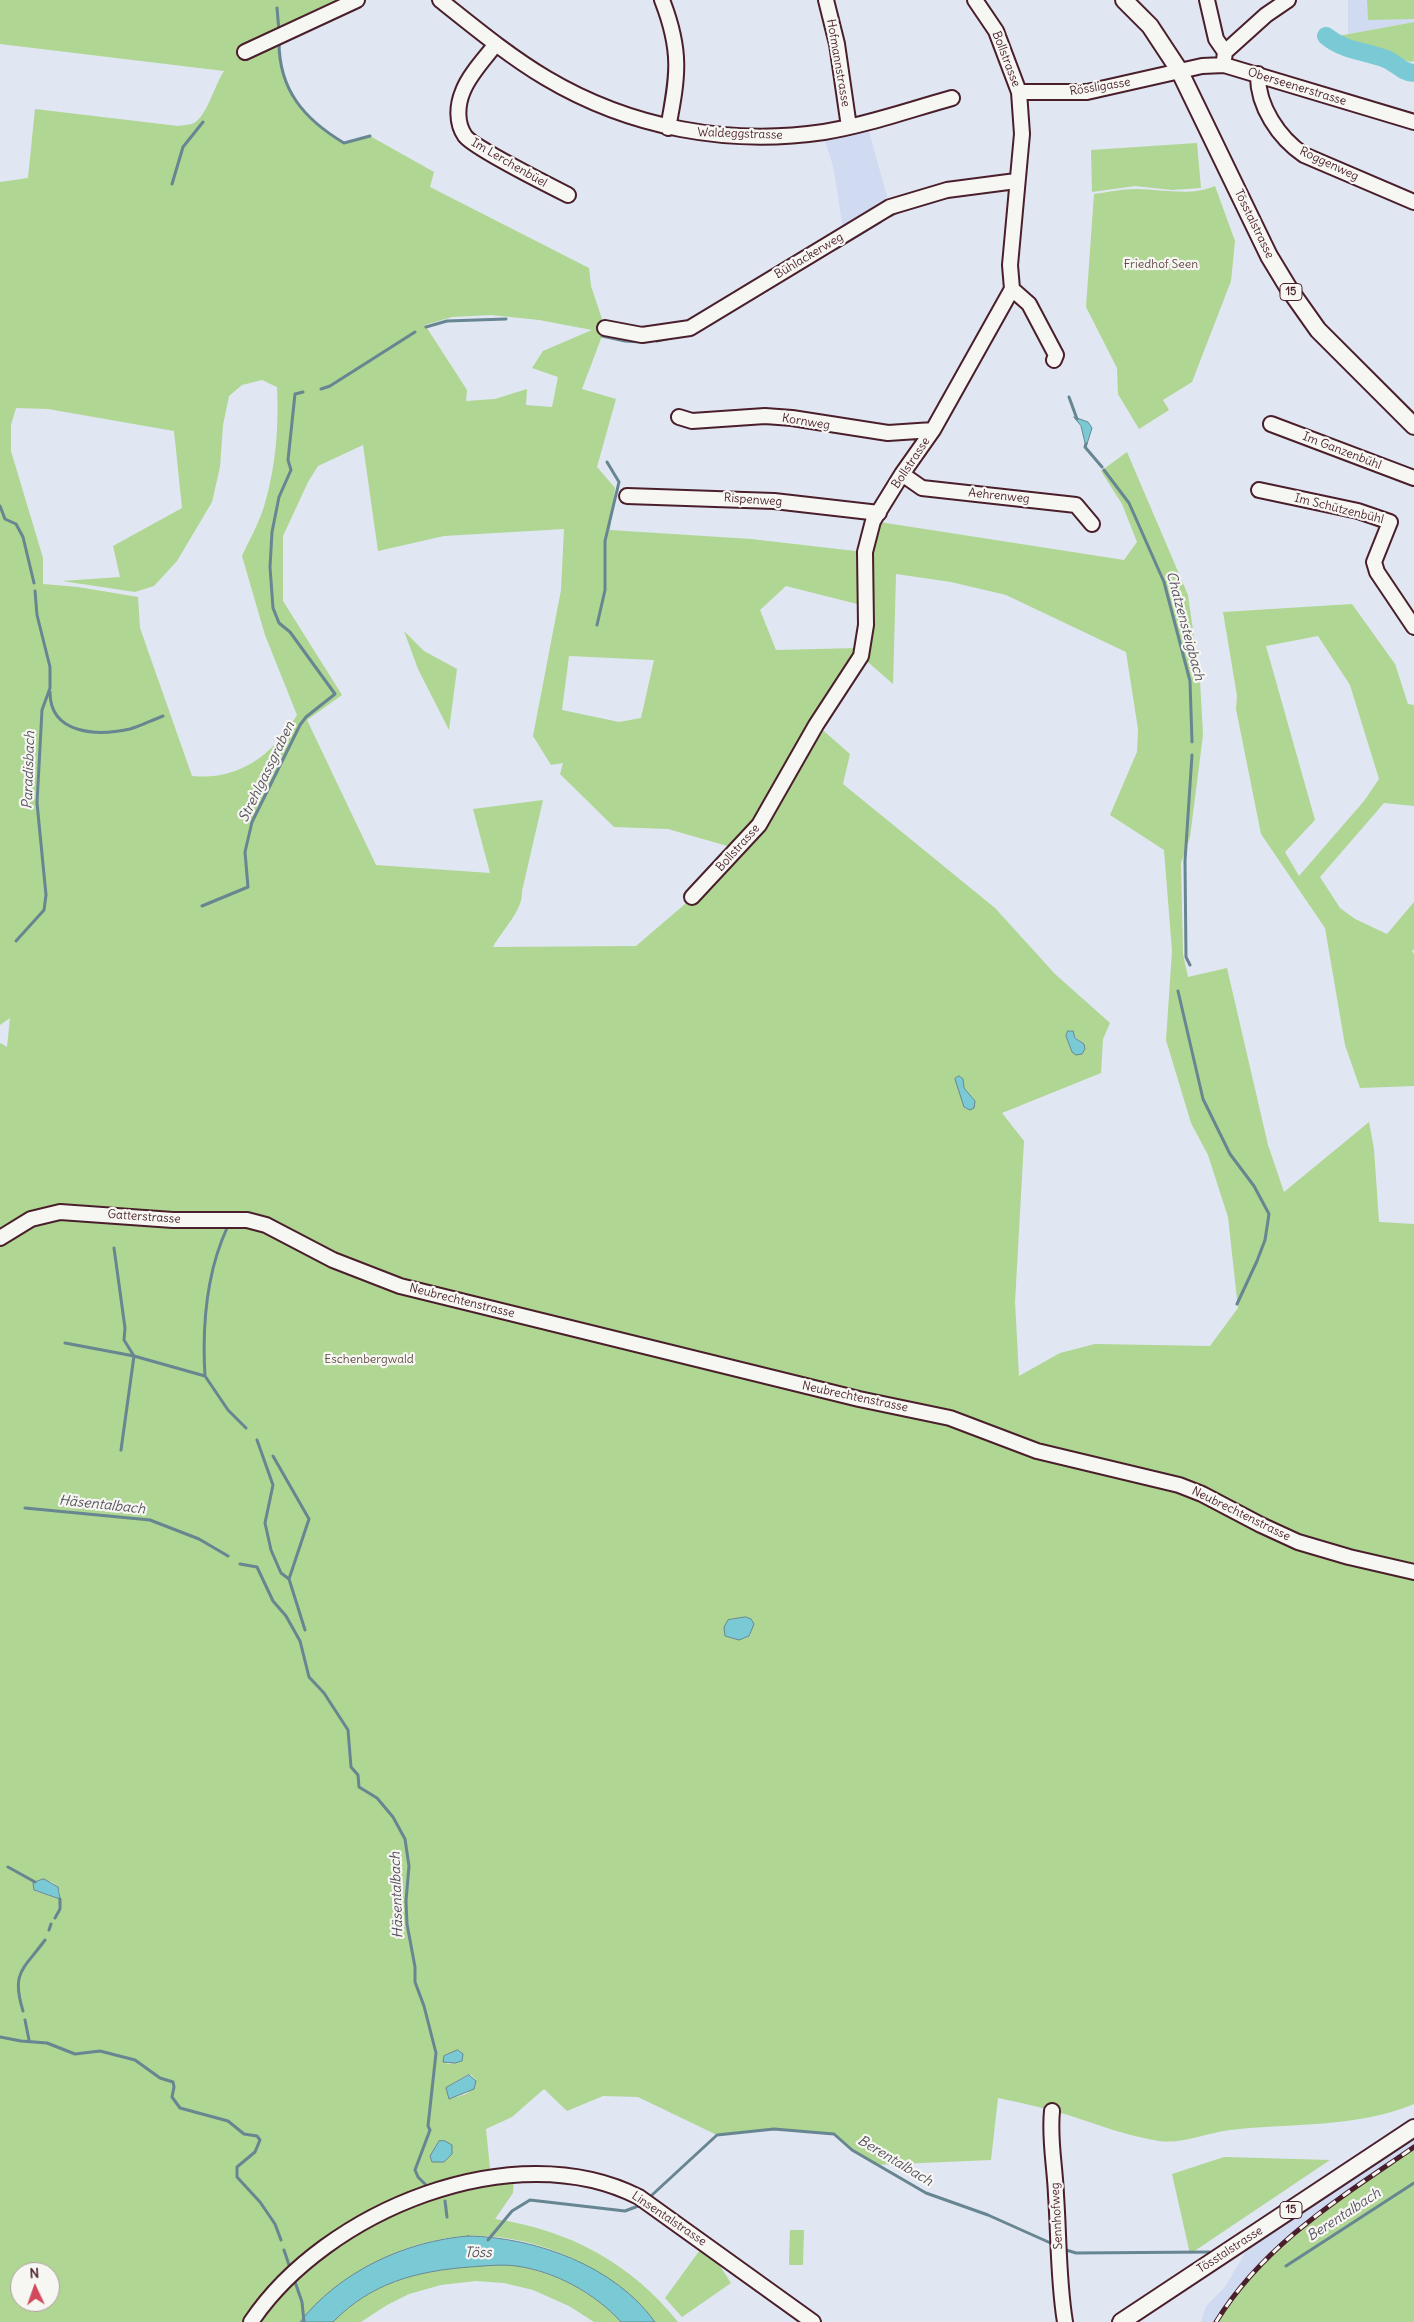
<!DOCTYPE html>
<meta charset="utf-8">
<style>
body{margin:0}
#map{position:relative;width:1414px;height:2322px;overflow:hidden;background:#e0e6f2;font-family:Delius,sans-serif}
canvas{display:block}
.north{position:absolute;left:10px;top:2262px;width:50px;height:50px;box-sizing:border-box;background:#f6f6f2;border:1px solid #b1a0a2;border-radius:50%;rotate:357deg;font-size:14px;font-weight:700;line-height:20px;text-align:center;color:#4a1f2b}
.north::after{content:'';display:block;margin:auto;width:18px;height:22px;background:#d1495b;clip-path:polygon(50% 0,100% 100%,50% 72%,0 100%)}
</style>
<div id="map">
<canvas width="1414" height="2322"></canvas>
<div class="north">N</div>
</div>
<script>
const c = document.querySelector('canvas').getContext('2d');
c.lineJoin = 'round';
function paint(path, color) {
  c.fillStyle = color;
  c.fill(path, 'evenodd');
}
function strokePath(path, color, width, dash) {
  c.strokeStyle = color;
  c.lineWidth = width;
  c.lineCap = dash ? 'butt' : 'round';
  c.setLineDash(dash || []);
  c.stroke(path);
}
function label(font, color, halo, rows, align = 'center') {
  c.font = font + ' Delius,sans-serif';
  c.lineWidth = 4.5;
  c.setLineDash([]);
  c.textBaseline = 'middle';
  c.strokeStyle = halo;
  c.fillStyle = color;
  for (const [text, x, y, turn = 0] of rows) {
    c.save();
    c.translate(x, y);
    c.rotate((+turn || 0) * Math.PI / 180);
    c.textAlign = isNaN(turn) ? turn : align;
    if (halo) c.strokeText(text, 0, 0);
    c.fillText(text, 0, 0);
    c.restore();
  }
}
const built = new Path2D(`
 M1348,0H1414V22L1348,34Z
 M868,128L890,207L844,235L833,166L824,138Z
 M1414,2137V2161L1249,2322H1201L1206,2306L1225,2287L1246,2251Z`);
const green = new Path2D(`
 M0,0H357L279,41C279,90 303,118 344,143L370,136L434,172L430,187L589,268L591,286L605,328L582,389L616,399L597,467L615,488L610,530L751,539L864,552L861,605L786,586L760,610L776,650L859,648L817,725L850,754L843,784L995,908L1055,974L1110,1023L1103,1039L1101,1073L1002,1113L1024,1141L1015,1302L1019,1376L1060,1353L1095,1344L1210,1346L1238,1308L1228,1217L1208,1155L1191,1123L1166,1040L1172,951L1164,850L1110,815L1137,752L1138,729L1126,652L1006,595L951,582L896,574L893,684L861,656L873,521L1124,560L1137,542L1122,504L1101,471L1127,452L1188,595L1200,680L1203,735L1190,837L1181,863L1183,954L1188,977L1227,968L1268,1145L1284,1192L1369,1122L1374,1149L1379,1222L1414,1224V2104C1356,2128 1292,2123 1230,2130C1206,2133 1184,2144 1159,2141C1128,2136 1098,2125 1068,2115C1045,2108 1022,2103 998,2098L991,2160L875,2165L852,2150L834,2134L774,2129L717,2135L638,2097L603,2096L567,2111L544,2089L512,2117L486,2129L491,2178L514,2176L513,2193L495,2219C569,2230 631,2263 678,2322H655C643,2305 627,2293 611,2281C571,2252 517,2234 468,2236C408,2238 337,2275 300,2322H0V1043L7,1047L10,1018L0,1025V182L28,178L35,109L178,126C182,125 190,125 194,123C207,116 215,84 224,71L0,44ZM491,315L539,320L592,330L543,351L532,368L558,377L552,407L526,405L527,389L495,399L466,401L467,390L425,325L452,317ZM262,380L277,387C279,426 276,465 265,503C260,521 250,539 242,556L265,635L297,715C274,754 239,781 192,776L140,628L138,597L78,587L43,584V558L11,451V425L16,408L48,409L174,431L182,508L113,546L120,577L62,581L135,592L154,586L177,561L212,502L220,467L223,425L229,396L242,385ZM363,445L378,551L444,536L564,529L561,590L533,736L551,765L563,763L560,774L614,827L668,829L738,849L685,904L636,946L493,947C502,930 523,911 522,891L543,800L473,809L490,873L376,865L307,720L342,695L283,601V536L308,482L318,466ZM569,656L654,660L641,718L619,722L562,710ZM1072,1030L1075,1037L1084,1044L1085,1049L1082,1054L1076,1055L1071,1050L1066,1036L1068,1031ZM956,1078L963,1080L964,1088L974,1099V1108L966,1109L964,1107ZM734,1618L751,1635C741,1642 735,1639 725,1636V1624ZM39,1880C52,1880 61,1884 60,1899L35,1891L33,1884ZM458,2050H460L461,2062L447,2064L445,2056ZM467,2075H471L476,2080L475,2087L466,2094L449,2099L446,2088ZM438,2142L452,2154L444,2162H433L430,2156ZM20,2272H50V2302H20Z
 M1367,0H1414V19L1368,20Z
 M1414,22V61L1411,62L1337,39L1338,36Z
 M1197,143L1201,188L1172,190L1135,186L1092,192L1091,150Z
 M1215,186L1235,241L1231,281L1192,382L1163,400L1169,410L1139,429L1118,394L1117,368L1086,307L1094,194C1108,192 1123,189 1137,189C1162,189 1190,197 1215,186Z
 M1352,604L1395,664L1408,704L1414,705V806L1384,803L1320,877L1340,908L1355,919L1387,934L1414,902V949L1412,951L1414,954V1086L1360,1088L1345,1045L1325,928L1261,834L1236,709L1237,696L1223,612ZM1318,636L1350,685L1379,779L1364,801L1299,876L1285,852L1315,820L1266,646Z
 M404,631L424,651L457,669L449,730L418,669Z
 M1414,2146V2322H1216C1264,2244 1340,2198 1414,2146Z
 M1224,2157L1330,2160L1190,2254L1172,2174Z
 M790,2230H804L803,2265H789Z
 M700,2250L716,2260L731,2283L682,2317L665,2298Z
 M478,2266C490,2266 504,2264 517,2266C556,2273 595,2293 621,2322H594L569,2306L533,2290L504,2283L476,2281L441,2285L409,2294L387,2305L361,2322H333C374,2280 421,2271 478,2266Z`);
const water = new Path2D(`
 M1074,417L1088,422L1092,428L1086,447L1081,426Z
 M1068,1031H1073L1075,1038L1084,1044L1085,1049L1082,1054L1076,1055L1072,1052L1066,1036Z
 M959,1076L963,1079L964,1088L975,1101L974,1108L970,1110L964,1107L955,1079Z
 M746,1617L751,1619L754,1624L749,1636L739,1640L725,1636L724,1627L728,1620Z
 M44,1879L58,1887L60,1899L34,1890L33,1883Z
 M458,2050L463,2054L462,2061L455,2063L443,2062L444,2056Z
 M469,2075L476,2081L474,2089L449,2099L446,2088Z
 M445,2141L452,2145V2154L444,2162H432L430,2156L439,2141Z
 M468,2236C535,2237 615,2266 655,2322H621C595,2293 554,2271 516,2266C501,2264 484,2266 470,2267C416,2271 371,2283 333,2322H300C339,2272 405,2241 468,2236Z`);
const stream = new Path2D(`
 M277,8L279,31
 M279,42C279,90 304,119 344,143L370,136
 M172,184L183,147L203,122
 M890,216L898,212
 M837,248L880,222
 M762,292L819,258
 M426,327L447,321L506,319
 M602,336L625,341L640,342
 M657,341L679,336
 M321,389L330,386L415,332
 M1069,397L1077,419
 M1086,444L1085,447L1102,467
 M1104,470L1129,503L1164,582L1190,681L1192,742
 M0,506L5,519L16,524L23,537L34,583
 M597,625L605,590V541L619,482L607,462
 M50,692C50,735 98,736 130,729C141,726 152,720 163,716
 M202,906L248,887L245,852L252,822L300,725L306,717L335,694L290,632L279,623L273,608L270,567L272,532L279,497L291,470L288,460L295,394L303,392
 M16,941L44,910L46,895L37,803L42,710L50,688V667L37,615L35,591
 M1190,965L1186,957L1185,861L1192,755
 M1178,991L1203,1099L1230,1154L1254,1186L1269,1214L1265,1240L1257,1261L1237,1304
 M114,1248L125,1328L124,1340L134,1356L121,1450
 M65,1343L134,1356L205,1376L228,1410L246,1428
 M205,1376C202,1326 206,1274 227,1228
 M257,1440L273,1485L265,1523L271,1550L281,1573L289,1579
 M273,1456L309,1519L289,1579L305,1630
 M25,1508L150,1520L199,1539L228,1556
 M240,1564L257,1567L273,1601L286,1616L300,1641L309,1677L324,1693L348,1730L351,1767L358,1775L359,1787L377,1798L393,1817L405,1839L409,1866L406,1901L407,1924L415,1967V1982L424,2006L436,2053L428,2126L430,2130L415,2170L418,2177L427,2186
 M8,1867L35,1882
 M55,1918L60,1909V1899
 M49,1930L51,1924
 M23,2011C11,1972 23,1970 45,1940
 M25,2020L29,2040
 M0,2037L21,2041L47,2043L75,2054L100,2051L135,2060L160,2078L173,2082L174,2087L172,2097L180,2108L228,2121L244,2134L257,2136L260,2140L255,2152L237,2167V2177L260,2202L275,2224L281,2240
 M652,2195L717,2135L774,2129L834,2134L852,2150L926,2193L988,2215L1055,2245
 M445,2201L447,2217
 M488,2240L512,2211L530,2200L625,2211L641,2205
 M1063,2249L1076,2253L1209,2252
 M284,2250L291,2271
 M1286,2266L1414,2183
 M294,2279L302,2302L304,2322`);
const river = new Path2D(`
 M1326,36C1344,51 1365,51 1386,59C1396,63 1403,73 1414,73`);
const minor = new Path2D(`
 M440,0C474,27 509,56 546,78C630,128 728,146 824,132C867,125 909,110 952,98
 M662,0C682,51 678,76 668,128
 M826,0L837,44L849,127
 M1207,0L1216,39L1225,52L1224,60
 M496,44C485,58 469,75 463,91C457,105 456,123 465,136C473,147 550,186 568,195
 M245,52L357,0
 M1225,52L1266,15L1288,0
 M1258,74C1257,106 1279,138 1304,155L1414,202
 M1019,92H1087L1202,66L1224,65L1414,122
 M1012,289L1029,304L1056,355L1054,360
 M605,328L642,335L690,328L890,207L947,190L1016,181
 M679,417L692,421L765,416L792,418L888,433L933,430
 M1271,424L1414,478
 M902,474L922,488L1076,505L1092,524
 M1259,490L1358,511L1390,522L1374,562L1377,572L1414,627
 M627,496L774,501L879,513
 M692,897L759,825L816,725L861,656L866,625L865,552L873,521L902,474L933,430L1012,289L1010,265L1022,134L1019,92L996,31L975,0
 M0,1238L31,1219L60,1212L173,1220H247L266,1225L333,1260L400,1286L859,1399L950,1418L1037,1451L1179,1485L1202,1494L1261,1525L1298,1542L1349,1557L1414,1572
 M1052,2111C1049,2139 1055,2166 1056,2195C1059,2237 1058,2280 1065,2322
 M251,2322C325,2211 514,2133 639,2197L813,2322`);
const major = new Path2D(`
 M1124,0L1150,26L1179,70L1269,256L1289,289L1318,330L1414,426
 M1121,2322L1414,2128`);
const rail = new Path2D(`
 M1216,2322C1264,2244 1340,2198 1414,2147`);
const shields = [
 [1291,292,22],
 [1291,2210,22]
];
const shieldNames = [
 ["15",1291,292],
 ["15",1291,2210]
];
const streetNames = [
 ["Bollstrasse",1006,59,69],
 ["Hofmannstrasse",838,63,80],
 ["Rössligasse",1100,87,-9],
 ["Oberseenerstrasse",1297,87,17],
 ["Waldeggstrasse",740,134,2],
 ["Im Lerchenbüel",509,163,30],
 ["Roggenweg",1329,164,25],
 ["Tösstalstrasse",1254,224,64],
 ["Bühlackerweg",809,256,-31],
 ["Kornweg",806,422,9],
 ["Im Ganzenbühl",1342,451,21],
 ["Bollstrasse",911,463,-56],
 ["Aehrenweg",999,496,6],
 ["Rispenweg",753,500,4],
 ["Im Schützenbühl",1339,509,14],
 ["Bollstrasse",738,848,-48],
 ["Gatterstrasse",144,1217,4],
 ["Neubrechtenstrasse",462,1301,14],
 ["Neubrechtenstrasse",855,1397,12],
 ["Neubrechtenstrasse",1241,1514,26],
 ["Sennhofweg",1057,2216,-93],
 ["Linsentalstrasse",669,2219,34],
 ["Tösstalstrasse",1230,2250,-33]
];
const parkNames = [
 ["Friedhof Seen",1161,265],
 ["Eschenbergwald",369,1360]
];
const waterNames = [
 ["Chatzensteigbach",1185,626,75],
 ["Paradisbach",29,770,-88],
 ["Strehlgassgraben",267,772,-64],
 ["Häsentalbach",102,1505,6],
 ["Häsentalbach",397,1895,-92],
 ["Berentalbach",895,2161,31],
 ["Berentalbach",1344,2215,-33],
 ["Töss",478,2253]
];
paint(built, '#d0dbf2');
paint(green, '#afd692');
paint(water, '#7acad5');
strokePath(water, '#678691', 1);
strokePath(stream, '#678691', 3);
strokePath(river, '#7acad5', 18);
strokePath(minor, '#4a1f2b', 18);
strokePath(major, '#4a1f2b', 20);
strokePath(minor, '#f6f6f2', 14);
strokePath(major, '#f6f6f2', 16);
strokePath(rail, '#4a1f2b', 5);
strokePath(rail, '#f6f6f2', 3, [9]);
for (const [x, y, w] of shields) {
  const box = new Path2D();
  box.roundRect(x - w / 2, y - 8.5, w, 17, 4);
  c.fillStyle = '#f6f6f2';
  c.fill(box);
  strokePath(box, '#4a1f2b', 1);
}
label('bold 11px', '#4a1f2b', null, shieldNames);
label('12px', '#4a1f2b', '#f6f6f2', streetNames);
label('12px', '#634d45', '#f6f6f2', parkNames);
label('italic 14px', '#58525e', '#f6f6f2', waterNames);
</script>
